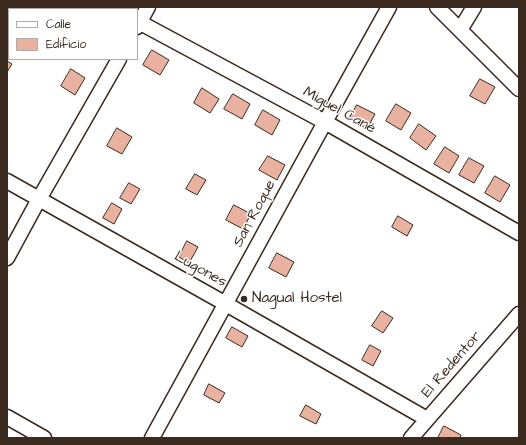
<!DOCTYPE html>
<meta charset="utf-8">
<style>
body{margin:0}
#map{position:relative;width:526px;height:445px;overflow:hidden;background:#fff;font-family:"Architects Daughter",sans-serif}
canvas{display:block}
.frame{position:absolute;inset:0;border:8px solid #3b2a1e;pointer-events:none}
.legend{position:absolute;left:8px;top:8px;width:130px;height:52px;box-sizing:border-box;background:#fff;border:1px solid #b1aaa5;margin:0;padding:5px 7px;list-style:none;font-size:12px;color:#3b2a1e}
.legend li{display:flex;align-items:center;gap:8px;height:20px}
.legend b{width:20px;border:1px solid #b1aaa5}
</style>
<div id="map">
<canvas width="526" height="445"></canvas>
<div class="frame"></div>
<ul class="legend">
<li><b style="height:5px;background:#fff"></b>Calle</li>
<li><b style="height:11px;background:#e9b1a0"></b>Edificio</li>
</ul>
</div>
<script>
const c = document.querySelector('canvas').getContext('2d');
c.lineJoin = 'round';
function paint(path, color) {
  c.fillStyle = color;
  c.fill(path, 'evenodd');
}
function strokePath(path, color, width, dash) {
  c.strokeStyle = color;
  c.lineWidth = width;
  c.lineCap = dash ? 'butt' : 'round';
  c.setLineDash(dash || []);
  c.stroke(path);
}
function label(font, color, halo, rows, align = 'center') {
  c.font = font + ' "Architects Daughter",sans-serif';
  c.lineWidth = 3;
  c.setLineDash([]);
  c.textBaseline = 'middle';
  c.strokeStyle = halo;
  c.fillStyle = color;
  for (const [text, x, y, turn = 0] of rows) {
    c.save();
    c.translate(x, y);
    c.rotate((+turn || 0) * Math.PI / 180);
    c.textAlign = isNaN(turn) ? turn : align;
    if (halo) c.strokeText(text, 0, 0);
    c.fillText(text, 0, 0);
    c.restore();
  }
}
const building = new Path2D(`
 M152,50L169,60L160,75L143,65Z
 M7,61L12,64L7,72Z
 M71,69L85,78L75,95L61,86Z
 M480,79L495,87L485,104L470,96Z
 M202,88L219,99L210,113L194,103Z
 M233,94L250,104L242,119L224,109Z
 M396,104L411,113L401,130L386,121Z
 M357,105L375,114L367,129L349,119Z
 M263,110L280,120L272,135L255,125Z
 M419,124L436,136L426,150L410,138Z
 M117,128L132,137L122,154L107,146Z
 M445,147L459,156L449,173L434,164Z
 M268,156L285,165L277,180L259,170Z
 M469,158L484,166L474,183L459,175Z
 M195,174L206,180L197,195L186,189Z
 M495,176L510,185L500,202L485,193Z
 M129,183L140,189L131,204L120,198Z
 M112,203L122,209L114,224L103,218Z
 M234,205L251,214L243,229L226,220Z
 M398,216L413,225L407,236L392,227Z
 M187,241L198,247L189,263L179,257Z
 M277,253L294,262L286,277L269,268Z
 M382,311L393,318L383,333L372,326Z
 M232,327L248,336L242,347L226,338Z
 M370,345L381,351L373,366L362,360Z
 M209,384L225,393L219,403L204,395Z
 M306,405L321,414L316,424L300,416Z
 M444,426L461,435L460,438H438Z`);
const street = new Path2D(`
 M115,7L118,9
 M437,7L519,89
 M137,21L325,122L519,233
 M137,27L148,7
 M460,30L474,7
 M7,181L226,304L427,419
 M7,258L39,199L119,59
 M7,417L44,438
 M152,438L325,122L389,7
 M411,438L519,314`);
const markers = [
 [244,299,4,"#3b2a1e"]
];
const streetNames = [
 ["Miguel Cané",339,111,29],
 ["San Roque",255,214,-62],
 ["Lugones",200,270,29],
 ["El Redentor",452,365,-49]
];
const poiNames = [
 ["Nagual Hostel",252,299]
];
paint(building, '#e9b1a0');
strokePath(building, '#3b2a1e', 1);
strokePath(street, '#3b2a1e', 17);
strokePath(street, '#fff', 14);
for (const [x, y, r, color] of markers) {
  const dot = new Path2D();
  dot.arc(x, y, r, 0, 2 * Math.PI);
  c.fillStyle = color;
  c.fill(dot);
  strokePath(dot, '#fff', 1.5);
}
label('15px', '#3b2a1e', '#fff', streetNames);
label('15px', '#3b2a1e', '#fff', poiNames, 'left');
</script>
